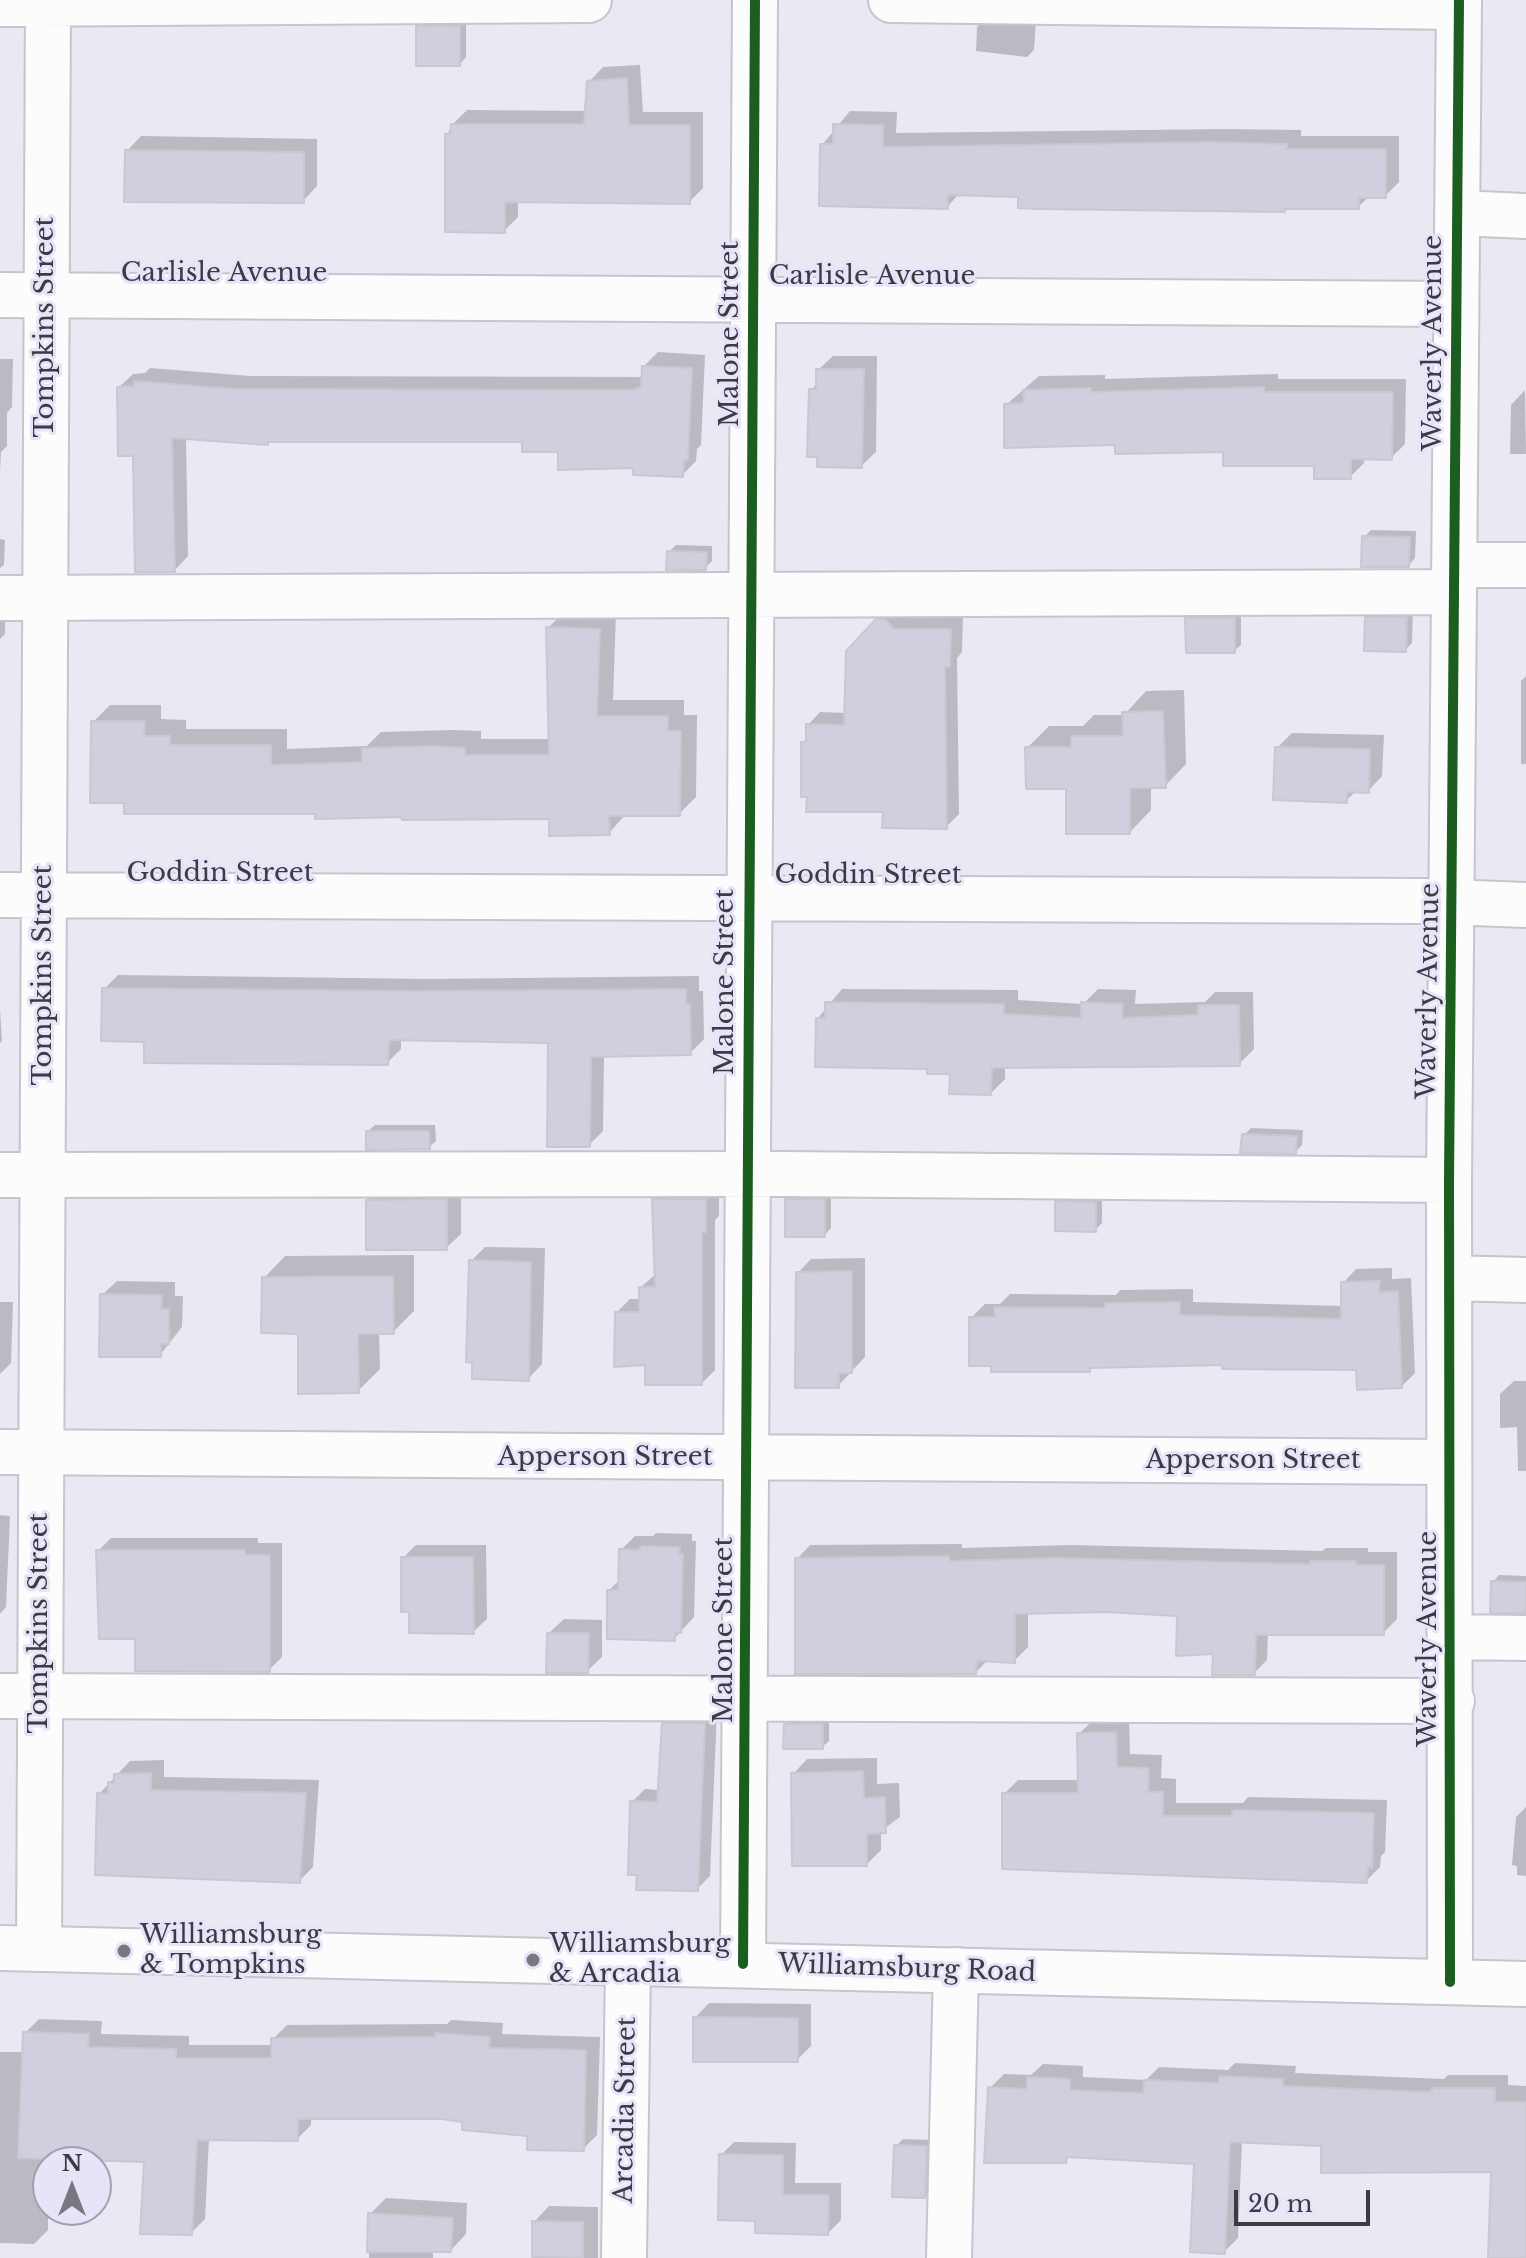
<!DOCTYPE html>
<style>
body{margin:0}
#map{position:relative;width:1526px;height:2258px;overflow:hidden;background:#eae8f3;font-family:"Libre Baskerville",serif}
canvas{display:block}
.north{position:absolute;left:32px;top:2146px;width:80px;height:80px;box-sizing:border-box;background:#e7e3f8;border:2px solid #a39faf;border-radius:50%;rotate:0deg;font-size:22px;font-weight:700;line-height:32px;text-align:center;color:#3c3a42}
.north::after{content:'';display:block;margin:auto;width:28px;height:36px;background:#797780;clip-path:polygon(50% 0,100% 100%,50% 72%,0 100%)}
.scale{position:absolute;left:1234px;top:2190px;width:136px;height:36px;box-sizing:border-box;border:4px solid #3c3a42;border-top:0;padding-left:10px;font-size:24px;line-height:28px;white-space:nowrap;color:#3c3a42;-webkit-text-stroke:6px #e7e3f8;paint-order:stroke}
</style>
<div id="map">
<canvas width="1526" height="2258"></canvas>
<div class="north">N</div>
<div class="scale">20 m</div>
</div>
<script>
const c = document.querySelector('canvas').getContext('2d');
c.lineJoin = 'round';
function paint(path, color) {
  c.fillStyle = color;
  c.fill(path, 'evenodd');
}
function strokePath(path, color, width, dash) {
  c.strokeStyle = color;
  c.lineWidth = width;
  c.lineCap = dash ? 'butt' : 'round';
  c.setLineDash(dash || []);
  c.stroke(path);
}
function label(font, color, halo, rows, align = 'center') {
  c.font = font + ' "Libre Baskerville",serif';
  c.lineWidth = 6;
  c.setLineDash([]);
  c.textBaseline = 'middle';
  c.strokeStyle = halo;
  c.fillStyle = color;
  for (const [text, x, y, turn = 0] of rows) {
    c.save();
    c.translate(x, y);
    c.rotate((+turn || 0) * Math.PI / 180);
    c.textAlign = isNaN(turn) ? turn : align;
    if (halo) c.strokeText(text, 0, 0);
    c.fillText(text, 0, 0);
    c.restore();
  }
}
const shadow = new Path2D(`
 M425,20H466V57L460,64L418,27Z
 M983,20L1036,21L1034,50L1027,57L976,51L977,27Z
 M640,65L643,112H703V188L689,202L518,200V217L504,231L447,135L453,124L467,110L587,111L589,82L603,67Z
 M850,111L897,112L896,133L1225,129L1301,130V136H1399V182L1385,196H1370L1358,207L1242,210L960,193L947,207L822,145Z
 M141,136L317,139V186L303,201L127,151Z
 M658,352L705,355L701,445L697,449L696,461L682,475L524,440L186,437L188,556L175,570L135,454L119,387L133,374L145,373L150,368L250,376L644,377V366Z
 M833,356H877L876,452L861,466L811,390L818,382V370Z
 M0,359H13L12,407L7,413V446L1,452L0,471Z
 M1278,374V379H1406L1405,444L1391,458L1364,457V463L1350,477L1316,464L1225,450L1117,443L1006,405L1039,376L1105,375V379Z
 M1525,390L1526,454H1510L1511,405Z
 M1371,530L1416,531L1415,558L1409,565L1364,537Z
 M0,539L5,540L4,565L0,568Z
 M676,545L712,546V561L705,568L669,552Z
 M0,603L5,606V634L0,639Z
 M891,607H898L907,617H963L962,652L957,658L959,814L946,827L885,810L803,742L808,738V725L820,712L846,713L848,652Z
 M565,611L616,612L613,700H684V715H697L696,797L679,814H626L609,833L551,817L317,812L126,801L93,722L110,705H161V719L186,720V729H287V749L367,746L381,732L454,730L481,731V739H550L548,628Z
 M1373,611H1413L1412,643L1405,650L1367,618Z
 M1194,612H1241V645L1234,651L1187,619Z
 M1526,676V764H1521V681Z
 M1184,690L1186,764L1165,786H1151V810L1130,832L1068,787L1027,748L1049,726H1083L1094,715H1124L1146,691Z
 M1292,733L1384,735L1382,776L1368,791L1357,790L1346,801L1277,748Z
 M118,975L430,979L699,976V991H703L704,1039L690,1053L604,1054L603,1131L589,1145L550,1041L401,1038V1049L387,1063L146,1040L104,989Z
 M842,989L1018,990V1000L1083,1004L1098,989L1136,990L1135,1004L1205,1002L1215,992H1253L1254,1049L1239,1064L1005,1066V1079L991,1093L952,1072L929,1067L818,1018Z
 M0,1008L2,1041L0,1043Z
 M375,1125H435L436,1141L429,1147L368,1131Z
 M1251,1128L1303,1130L1302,1145L1295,1152L1244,1135Z
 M382,1186H461V1234L446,1248L368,1200Z
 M719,1186V1216L715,1220V1370L702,1383L647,1362L617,1312L630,1299H641V1287L656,1274L654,1200L668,1187Z
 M793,1193H831V1228L825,1235L787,1200Z
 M1064,1195L1102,1196V1223L1095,1230L1057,1202Z
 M485,1247L545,1248L542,1364L528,1379L471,1261Z
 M414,1255V1311L393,1332H379L380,1369L358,1391L300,1332L264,1278L285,1256Z
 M865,1258V1357L838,1386L798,1273L811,1259Z
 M1392,1268V1279L1411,1278L1415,1373L1402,1386L1358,1368L1224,1363L1093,1366L1089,1370L971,1318L985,1304H1000L1010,1294L1116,1295L1120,1290L1193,1289V1302L1343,1306V1283L1356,1269Z
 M117,1281L175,1282V1296H183L182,1327L160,1355L102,1295Z
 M0,1302H13L11,1363L0,1374Z
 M1514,1381H1526V1471H1518L1517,1427L1500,1428V1394Z
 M0,1515L10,1516L6,1607L0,1614Z
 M656,1533L692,1534V1541H696L694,1617L674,1639L609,1590L621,1579V1550L635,1536H653Z
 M111,1538H258V1543H282V1657L269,1670L137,1637L98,1551Z
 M962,1544V1548L1070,1545L1322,1551L1326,1548H1368V1552H1397V1619L1383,1633H1268L1267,1660L1254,1673L1215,1651L1179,1614L1028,1612V1647L1014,1661L988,1660L976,1672L797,1559L810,1545Z
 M416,1545H486L487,1619L473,1632L403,1558Z
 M1499,1575L1526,1576V1612L1493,1582Z
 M564,1619L602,1620V1657L587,1671L549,1633Z
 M678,1711H717L710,1876L697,1889L632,1802L645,1789L659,1790L664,1724Z
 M793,1718H829V1741L822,1747L786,1725Z
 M1129,1719L1130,1754L1162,1755L1161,1778L1176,1779V1803H1243L1248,1797L1387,1800L1385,1852L1381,1856L1380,1867L1366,1881L1004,1794L1018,1780H1080L1079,1734L1093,1720Z
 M877,1758V1784L899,1783L900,1817L881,1831V1850L867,1864L793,1774L807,1759Z
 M164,1760V1777L319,1780L313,1867L299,1881L99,1794L130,1761Z
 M1526,1807V1876L1517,1875V1866L1512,1865L1516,1817Z
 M709,2003L811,2004V2046L797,2060L695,2018Z
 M39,2019L102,2021L101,2034L189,2036V2045H273V2039L287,2025L447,2024L451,2020L503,2023L502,2034L600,2037L597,2135L583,2149L529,2134L443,2117H311V2125L297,2139L209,2138L205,2219L191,2233L146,2160L48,2157V2230L34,2244L0,2243V2052H24L25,2033Z
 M1235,2063L1296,2066L1295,2073L1444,2079L1448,2075H1508V2085L1526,2086V2258H1490L1493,2170L1323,2144L1242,2141L1238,2238L1224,2252L1196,2162L1070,2156L1065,2161L990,2088L1004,2074L1031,2075L1043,2064L1083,2066V2077L1146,2080L1159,2067L1228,2070Z
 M903,2139L933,2140L931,2190L925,2196L896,2146Z
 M734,2142L796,2143L795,2183H841V2220L828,2233L757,2219L721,2155Z
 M386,2198L467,2203L466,2234L451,2250H433V2258H369L370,2214Z
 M549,2206L598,2207V2258H534V2222Z`);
const building = new Path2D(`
 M416,26H460V66H416Z
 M627,78L629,125H690V204L505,202V233L445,232V134H450L451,124H584L587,81Z
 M833,124L883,125V147L1209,142L1287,144V149H1386V198H1359V209H1285V212L1038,209L1018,208V197L948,195V209L819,206L820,144H833Z
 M125,150L304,152V203L124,202Z
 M642,366L692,368L688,460H684L683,477L633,475V468L558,470V452H522V442H268V445L172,438L175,572H135L133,456H118L117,387L134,386V381L235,389L632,390L641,387Z
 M816,369H864L862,468L817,467V457H807L809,389H816Z
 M1264,387V392H1393L1392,460L1351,459V479H1314V466H1223V452L1115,454V445L1004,448V404L1024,403L1023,390L1091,388V392Z
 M1362,536L1410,537L1409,567H1361Z
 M667,551L707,552L706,570H666Z
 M1365,617H1407L1406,652L1364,651Z
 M1185,618H1235V653H1186Z
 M876,619H885L894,629H951L950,667H945L947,829L882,828L883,812H806L807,797H801V742H806V724L844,725L846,651Z
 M546,627L600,629L597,716H668V731H681L680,816H609L610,835L549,836V819L402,820L401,817L315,819V814H124V803H90L91,721H145L144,736H170V745H271V765L362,762V748L436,746L465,748V755H549Z
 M1163,711L1166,788H1130V834H1066V789H1026L1025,747H1071V736H1123L1122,712Z
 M1275,747L1370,749L1369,793L1347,792V803L1273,800Z
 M102,988L415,991L686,989V1004H690L691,1055L591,1057L590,1147H547L548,1043L389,1040L388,1065L144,1063V1042L101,1041Z
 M825,1002L1004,1004V1014L1081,1018V1002L1123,1004L1122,1018L1198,1015V1005H1239L1240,1066L992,1068L991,1095L949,1094L950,1074H927V1069L815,1067L816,1018H825Z
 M366,1131H429L430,1149L366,1150Z
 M1242,1134L1297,1136L1296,1154L1240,1153Z
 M447,1199V1250H366V1200Z
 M652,1199H706V1232H702V1385H645V1365L614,1367L615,1312H639V1287H655Z
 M785,1199H825V1237H785Z
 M1055,1201L1096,1202V1232L1055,1231Z
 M469,1260L531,1262L529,1381L472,1379V1363L466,1362Z
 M852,1271V1373H839V1388H795L796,1272Z
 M393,1276L394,1334H358L359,1393L298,1394V1334L261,1333L262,1277Z
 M1380,1281L1379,1292L1398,1291L1402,1388L1357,1390L1356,1370L1222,1369V1365L1090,1368V1372H991V1366H969V1317H995L994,1307L1105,1308V1303L1180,1302V1315L1341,1319V1282Z
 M100,1294L162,1295L161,1309H169V1344H161V1357H99Z
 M640,1546L680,1547L679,1554H683L681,1633H675V1641L607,1639V1590H618L619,1549L640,1550Z
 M96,1550H245V1555H270V1672L135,1671V1639H99Z
 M949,1556V1561L1055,1558L1310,1564V1561H1356V1565H1384V1635H1256L1255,1675H1212L1213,1654L1176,1656L1177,1616L1106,1612L1015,1614V1663L977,1661L976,1674H795V1558Z
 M401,1557H473L474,1634L409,1633V1612H401Z
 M1491,1581L1526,1582V1613H1490Z
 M547,1633H589L588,1673H546Z
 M662,1723H705L698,1891L636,1890L637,1875H628L630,1801L657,1802Z
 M784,1724H823V1749H783Z
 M1116,1732L1117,1767L1149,1768L1148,1792H1163V1816H1232V1810L1374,1813L1372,1868L1368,1867L1367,1883L1002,1869V1793H1078L1077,1733Z
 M863,1771L864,1798L885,1797L886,1833L867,1834V1866H792L791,1773Z
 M151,1773V1790L306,1793L300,1883L95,1875L97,1793L108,1794V1782L114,1783V1774Z
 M693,2017L798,2018V2062H693Z
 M23,2032L89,2034L88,2047L176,2049V2058H271V2038L435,2037V2033L490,2037L489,2048L586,2050L584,2151L527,2150V2136L462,2130V2122L442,2119H298V2141L197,2140L192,2235L140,2234L144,2162L18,2158Z
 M1219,2076L1283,2079V2086L1432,2092V2088H1495V2102H1526V2258H1488L1491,2172L1321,2173V2146L1230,2142L1225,2254L1190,2252L1194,2164L1067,2157L1066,2163H984L988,2087L1027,2089V2077L1070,2079V2090L1143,2093L1144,2080L1219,2083Z
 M894,2145L927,2146L925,2198L892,2197Z
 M719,2154L783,2155V2195H829L828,2235L755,2233V2221L718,2220Z
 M368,2213L453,2218L451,2252H367Z
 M532,2221L583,2222V2258L532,2257Z`);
const minor = new Path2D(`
 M891,0L1459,7
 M0,4L589,0
 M1457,213L1526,216
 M0,295L1456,304
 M1454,565H1526
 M0,598L1453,592
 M0,895L1423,901L1526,905
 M0,1175L782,1174L1449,1180
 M1449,1278L1526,1280
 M0,1452L1449,1462
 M1452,1637L1526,1638
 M0,1696L1452,1701
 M39,1949L48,0
 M743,1964L755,0
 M1450,1982L1449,1180L1459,0
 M624,2258L628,1963
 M949,2258L956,1970`);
const major = new Path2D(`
 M0,1948L1526,1984`);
const cycleway = new Path2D(`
 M743,1964L755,0
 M1450,1982L1449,1180L1459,0`);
const markers = [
 [124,1951,8,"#797780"],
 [533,1960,8,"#797780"]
];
const streetNames = [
 ["Carlisle Avenue",224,274],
 ["Carlisle Avenue",872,277],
 ["Tompkins Street",46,327,-90],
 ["Malone Street",731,334,-90],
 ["Waverly Avenue",1434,343,-90],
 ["Goddin Street",220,874],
 ["Goddin Street",868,876],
 ["Tompkins Street",44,975,-90],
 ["Malone Street",726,982,-90],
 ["Waverly Avenue",1429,991,-89],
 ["Apperson Street",605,1458],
 ["Apperson Street",1253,1461],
 ["Tompkins Street",40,1623,-90],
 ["Malone Street",725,1630,-90],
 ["Waverly Avenue",1429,1639,-90],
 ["Williamsburg Road",907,1969,2],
 ["Arcadia Street",626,2110,-89]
];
const poiNames = [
 ["Williamsburg",140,1936],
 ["& Tompkins",140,1966],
 ["Williamsburg",549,1945],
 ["& Arcadia",549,1975]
];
paint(shadow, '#0003');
paint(building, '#d1cfdd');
strokePath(building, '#c9c7d0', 2);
strokePath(minor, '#c6c4cd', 48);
strokePath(major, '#c6c4cd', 48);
strokePath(minor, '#fcfcfd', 44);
strokePath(major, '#fcfcfd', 44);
strokePath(cycleway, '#1b5e20', 10);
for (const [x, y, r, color] of markers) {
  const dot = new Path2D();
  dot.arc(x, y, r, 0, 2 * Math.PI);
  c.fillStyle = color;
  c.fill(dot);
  strokePath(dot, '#e7e3f8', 3);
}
label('26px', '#3c3a42', '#e7e3f8', streetNames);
label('26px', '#3c3a42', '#e7e3f8', poiNames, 'left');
</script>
